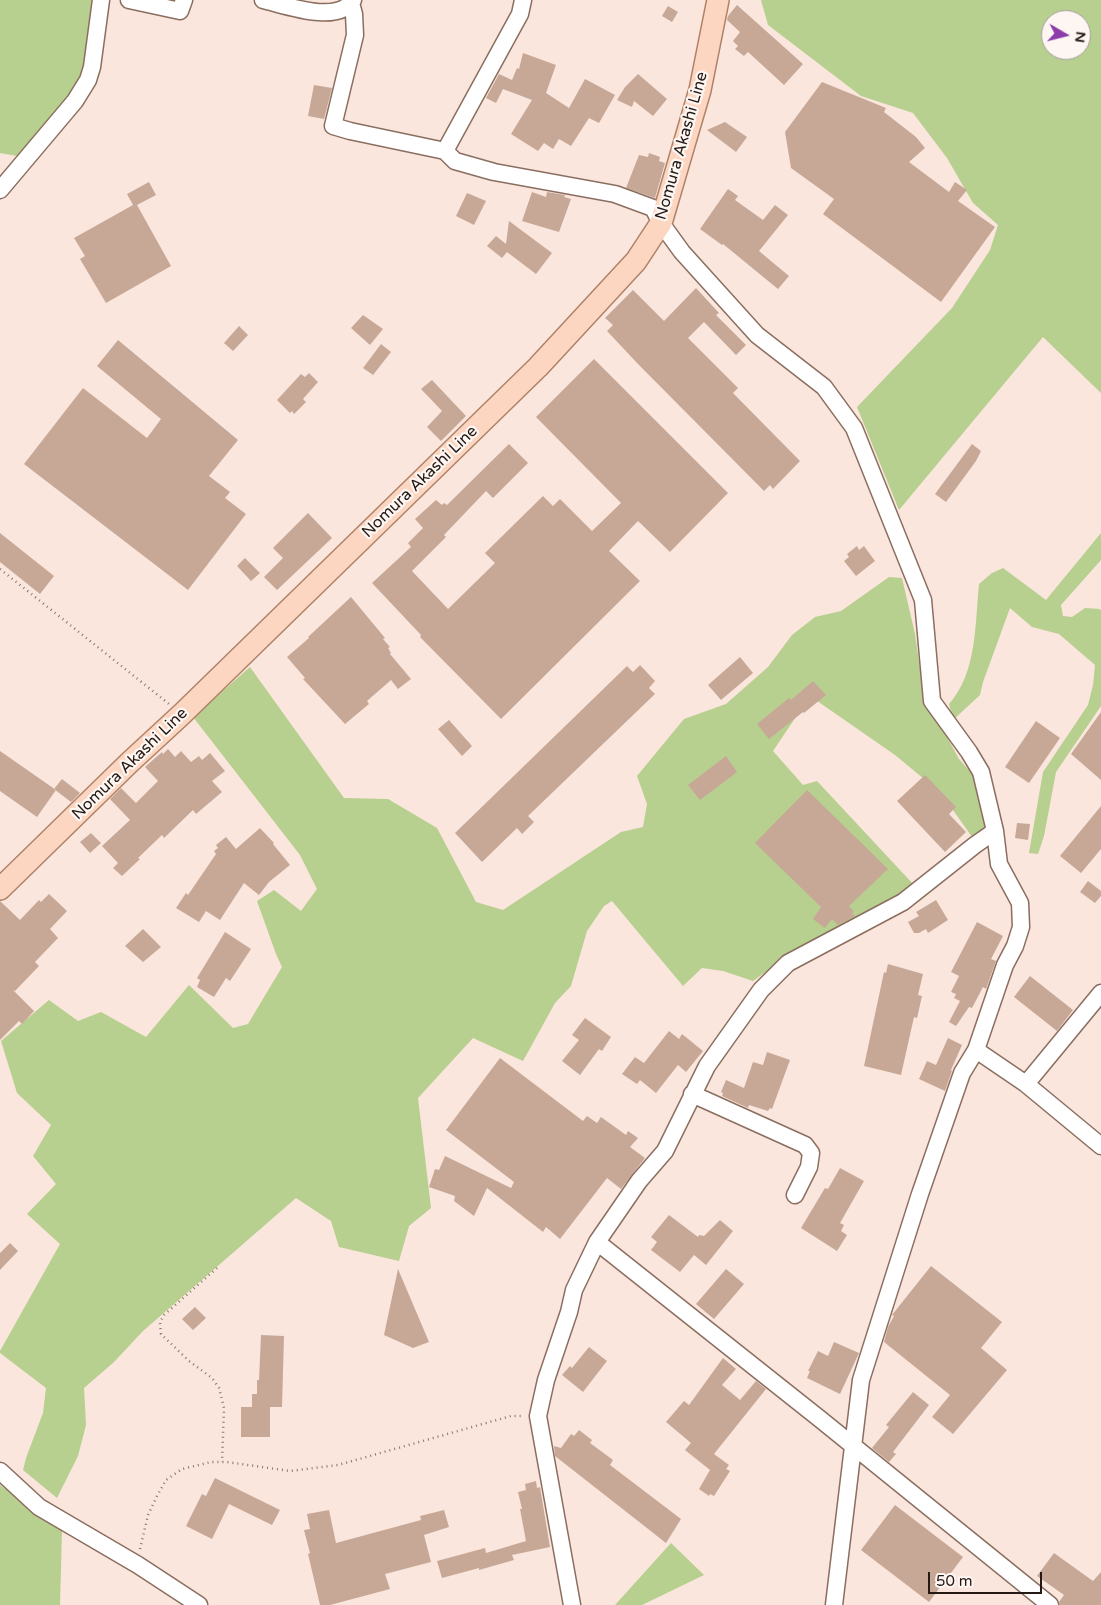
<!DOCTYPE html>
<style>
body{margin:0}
#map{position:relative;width:1101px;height:1605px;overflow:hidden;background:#fae6dc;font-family:"Varela Round",sans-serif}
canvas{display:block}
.north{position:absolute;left:1041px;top:10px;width:50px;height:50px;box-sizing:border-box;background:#fdf6f3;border:1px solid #a79e99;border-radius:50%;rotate:98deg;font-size:14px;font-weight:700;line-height:20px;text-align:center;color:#251913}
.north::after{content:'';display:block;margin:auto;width:18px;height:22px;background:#8d3cab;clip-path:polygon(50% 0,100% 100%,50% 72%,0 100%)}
.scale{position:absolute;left:928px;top:1572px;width:114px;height:22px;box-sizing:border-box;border:2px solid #251913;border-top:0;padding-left:6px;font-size:15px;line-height:18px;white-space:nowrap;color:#251913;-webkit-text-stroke:4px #fdf6f3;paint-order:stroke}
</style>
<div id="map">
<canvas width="1101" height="1605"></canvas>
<div class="north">N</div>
<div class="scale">50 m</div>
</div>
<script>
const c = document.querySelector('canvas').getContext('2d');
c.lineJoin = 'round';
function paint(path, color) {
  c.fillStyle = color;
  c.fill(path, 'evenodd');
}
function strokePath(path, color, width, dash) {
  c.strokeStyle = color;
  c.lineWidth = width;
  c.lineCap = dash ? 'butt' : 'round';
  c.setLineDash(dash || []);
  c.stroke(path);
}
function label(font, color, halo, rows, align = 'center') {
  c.font = font + ' "Varela Round",sans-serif';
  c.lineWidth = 4.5;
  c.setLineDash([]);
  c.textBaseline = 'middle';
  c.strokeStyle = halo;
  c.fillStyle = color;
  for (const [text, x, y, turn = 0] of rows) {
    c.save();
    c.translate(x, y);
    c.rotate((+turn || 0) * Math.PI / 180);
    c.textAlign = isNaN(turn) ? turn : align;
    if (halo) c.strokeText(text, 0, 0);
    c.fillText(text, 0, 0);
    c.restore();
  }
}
const green = new Path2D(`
 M0,0H96L84,80L17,156L0,153Z
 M761,0H1101V393L1043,337L899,510L857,407L952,308L990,250L998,225L973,203L947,158L913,113L861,96L768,25ZM1051,20H1081V50H1051Z
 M1101,533V560L1061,605L1063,616L1072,617L1085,608L1100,609L1101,611V706L1056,772L1044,836L1038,854L1029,853L1043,772L1088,705L1093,685L1095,665L1059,634L1032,627L1010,608L983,682L980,695L953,720L949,704C977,673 975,624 979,584L992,573L1003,568L1046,600Z
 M889,577L902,578L915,634L925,704L936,717L959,759L980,783L992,829L972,837L941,793L895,755L810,696L773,751L803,785L817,781L914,885L903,897L795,951L753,981L723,971L702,968L683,986L612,901L604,906L587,931L571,986L555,1003L523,1061L473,1038L418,1098L431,1208L409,1226L399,1261L339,1247L331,1221L296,1198L143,1331L114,1362L84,1388L86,1425L78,1456L57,1498L23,1470L26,1458L43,1413L46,1388L0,1353V1351L60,1244L27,1214L56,1184L33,1156L51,1125L17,1093L1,1041L49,1000L78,1021L101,1012L146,1037L189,985L233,1028L248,1024L282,967L276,954L257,901L274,890L301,911L317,889L300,855L193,717L250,667L344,798L388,799L437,828L476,902L503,910L621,832L643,827L647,804L637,776L684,719L726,704L768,667L792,635L815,617L841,611Z
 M0,1485L62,1531L60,1605H0Z
 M671,1543L704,1575L642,1605H615Z`);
const building = new Path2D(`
 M737,5L803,64L784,85L748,52L744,56L735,49L738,46L733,41L740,32L727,20L728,16Z
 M668,6L678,12L672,22L662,16Z
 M523,53L556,65L546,93L569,108L585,79L615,95L599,123L589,118L571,146L559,139L553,149L544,143L538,151L511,134L532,100L503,89L496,103L486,98L499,74L512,80L517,68L519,69Z
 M638,74L667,99L653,116L634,101L632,107L617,100L625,87Z
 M822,82L886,108L884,112L916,137L925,148L909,162L949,192L955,182L967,190L958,201L995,227L941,302L823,214L834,199L791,168L785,132Z
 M314,85L332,88L324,119L308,116Z
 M725,122L747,137L736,152L707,130Z
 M649,153L660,157L659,161L665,163L655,198L626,188L639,155L648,157Z
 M149,182L156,195L137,205L171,266L106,303L80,259L85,256L74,238L133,205L127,194Z
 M728,189L738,196L735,200L763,220L775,205L788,215L759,251L789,276L778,289L723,244L722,245L700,229Z
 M532,192L546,197L547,192L565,195L564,197L571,199L559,232L522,221Z
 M467,193L486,201L474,225L456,216Z
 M509,221L552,253L536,274L507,252L502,258L487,246L496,236L506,244Z
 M696,288L719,313L716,315L746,345L736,355L704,322L688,338L738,388L733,393L800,461L773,489L770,485L764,491L638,364L607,331L613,325L605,318L633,290L664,321Z
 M363,315L383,329L370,345L351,328Z
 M239,326L248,335L233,351L224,343Z
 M118,340L238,440L209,476L230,492L225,498L246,514L188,590L24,464L83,388L147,438L161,419L97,366Z
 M381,344L391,352L373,375L363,368Z
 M594,359L728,493L670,552L638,521L609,551L640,581L501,719L420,637L421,635L372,583L411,547L408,543L423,528L415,519L436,500L442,505L444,503L447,505L509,444L528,463L493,498L486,491L444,535L446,537L412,571L448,609L495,563L485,553L543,496L553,506L560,499L592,531L621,503L536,417Z
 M309,373L318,382L303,399L306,402L294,414L292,411L290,413L277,400L301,374L305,377Z
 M432,380L466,416L441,441L427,427L442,411L421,389Z
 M972,444L981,451L976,461L946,502L935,494Z
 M308,513L332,538L277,590L264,577L283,558L273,548Z
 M0,533L54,576L40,594L0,562Z
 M857,546L859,550L864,546L875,561L856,576L844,561L849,557L847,554Z
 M245,558L260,573L251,581L237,566Z
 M351,597L385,638L383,639L390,647L388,648L391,653L390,654L411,679L398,689L391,680L367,701L369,704L345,724L303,679L305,678L287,657L309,638L308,637Z
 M740,657L753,673L721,700L708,685Z
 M640,665L655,681L649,688L655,694L528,816L534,822L522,834L517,828L482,862L455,833L627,666L633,672Z
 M813,681L826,695L804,713L803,712L769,739L757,724L789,698L791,700Z
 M1101,712V780L1071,754Z
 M449,720L472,746L462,756L438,729Z
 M1036,721L1060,738L1029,783L1005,767Z
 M168,749L175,757L181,751L191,762L199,756L202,760L210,753L225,771L212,781L222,792L196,814L193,810L164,838L162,835L138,858L140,859L122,876L113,868L118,863L102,846L130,820L110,799L121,788L136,803L158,781L145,767L162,752L163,754Z
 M0,751L56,790L37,817L0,791Z
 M726,756L737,772L700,800L688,785Z
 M925,775L956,807L949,814L966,832L945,852L897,801Z
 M62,779L80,793L71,802L54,789Z
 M807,790L888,869L849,906L854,912L852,913L855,916L838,925L832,919L825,928L813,919L821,907L755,843Z
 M1101,806V849L1081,873L1060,856Z
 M1017,823L1030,824L1028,840L1015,838Z
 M260,828L274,843L273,844L290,865L269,882L259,895L244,883L220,920L206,911L199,922L176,908L186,893L188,895L216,854L214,851L218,848L216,845L226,837L236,849Z
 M91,833L101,843L90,853L80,842Z
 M1088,881L1101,891V896L1095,903L1080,892Z
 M49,894L67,911L50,929L58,938L35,962L39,966L15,991L13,990L34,1011L22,1024L19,1021L0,1040V901L20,920L39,900L41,902Z
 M936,900L948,920L928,933L926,929L919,933H914L908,922L919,916L916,912Z
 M977,922L1003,936L991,959L996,961L986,989L983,987L972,1008L969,1007L956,1026L949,1022L960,1001L954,998L956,994L951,992L959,976L951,972Z
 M143,929L161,947L143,962L125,946Z
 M225,932L251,949L230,981L226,978L214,997L197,987L200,980L197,978Z
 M888,964L923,974L918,995L922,996L917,1018L914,1017L901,1075L864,1066L884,972L886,973Z
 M1030,976L1073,1010L1057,1031L1014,997Z
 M585,1018L611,1037L602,1051L599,1049L580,1075L562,1061L579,1040L572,1035Z
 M669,1031L679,1039L682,1034L703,1051L686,1072L678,1065L656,1093L640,1080L637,1084L622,1074L635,1057L644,1063Z
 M948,1038L962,1045L951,1070L952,1071L945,1091L919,1079L927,1061L936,1065Z
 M767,1052L790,1060L772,1109L770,1108L768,1111L749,1105L748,1108L722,1096L723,1093L721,1092L726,1080L744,1088L753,1062L763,1065Z
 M500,1058L583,1121L587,1116L597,1123L601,1117L626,1135L628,1131L638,1138L630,1147L645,1158L621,1189L607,1178L560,1239L546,1227L543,1232L487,1188L474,1216L454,1201L455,1196L429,1187L435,1169L439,1170L445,1156L511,1188L514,1182L446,1130Z
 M840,1168L864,1181L840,1223L844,1225L841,1231L847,1235L837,1251L801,1228L825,1188L828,1189Z
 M669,1215L698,1237L699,1235L704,1236L720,1220L733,1231L706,1265L694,1255L680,1272L651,1250L657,1242L651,1237Z
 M10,1243L18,1251L0,1270V1253Z
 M931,1266L1002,1322L981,1348L1007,1370L953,1434L932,1417L950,1395L884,1342L888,1327L894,1316L892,1315Z
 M398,1269L429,1342L413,1348L384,1335Z
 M726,1269L744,1284L714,1319L696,1304Z
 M195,1307L206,1318L193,1330L182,1319Z
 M261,1335L284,1336L282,1407H270V1437H241V1407H252V1394H257V1380H259Z
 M834,1342L859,1353L840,1394L807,1378L810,1371H808L818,1351L828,1356Z
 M589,1347L607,1361L583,1392L562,1375L570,1366L572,1368Z
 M723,1358L736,1369L722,1385L740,1400L756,1381L766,1389L714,1454L729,1465L726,1469L730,1471L714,1496L710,1494L709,1496L699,1489L710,1470L685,1450L691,1443L666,1422L684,1401L689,1405Z
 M913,1392L929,1405L893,1452L896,1454L889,1462L872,1448L889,1427L886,1425Z
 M579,1430L592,1440L590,1443L613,1460L610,1465L681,1519L666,1543L555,1456L554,1446L561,1448L571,1434L574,1436Z
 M215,1478L280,1510L272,1525L229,1504L212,1539L186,1526L202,1494L206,1496Z
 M536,1481L537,1488L540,1487L550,1547L512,1555L514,1560L479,1570V1568L442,1578L437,1561L485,1548L486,1553L526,1541L520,1509H522L518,1492L526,1490L525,1484Z
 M895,1505L963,1557L929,1602L861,1550Z
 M329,1510L336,1543L421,1520L420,1516L444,1510L449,1527L424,1535L431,1562L385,1574L390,1589L330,1605H320L308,1554L310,1553L304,1530L310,1529L307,1514Z
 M1054,1553L1093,1581L1101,1572V1605H1060L1059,1602L1064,1595L1037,1576Z`);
const path = new Path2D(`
 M0,569L169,704
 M217,1268L164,1315L160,1322L161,1334L189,1361L212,1378L219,1388L224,1408L222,1462
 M140,1549L148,1515L157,1496L166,1480L182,1469L211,1462H227L290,1471L338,1465L511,1416H524`);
const minor = new Path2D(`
 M129,0L180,11L184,0
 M263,0C285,5 338,25 353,0
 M351,3L354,14L355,35L333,126L350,131L445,151L455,161L494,172L615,194L653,208L661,223L682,252L757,335L824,387L854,428L923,600L932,701L969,752L981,772L995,831L999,864L1020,903L1021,927L1015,946L1005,965L976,1050L962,1073L920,1194L861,1380L834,1605
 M445,151L520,14L523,0
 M0,190L75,101L88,80L92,67L101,0
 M976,1050L1026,1084L1101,1146
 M1026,1084L1101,993
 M692,1094L805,1145L811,1153L809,1167L795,1195
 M597,1242L820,1419L1050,1605
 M0,1471L39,1507L138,1565L199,1605
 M572,1605L538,1416L546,1380L569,1312L574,1290L597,1242L639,1181L665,1151L707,1066L761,990L788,963L903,902L975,845L995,831`);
const major = new Path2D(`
 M0,889L130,762L182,714L538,367L636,261L661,223L700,90L718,0`);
const streetNames = [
 ["Nomura Akashi Line",682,146,-74],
 ["Nomura Akashi Line",420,482,-44],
 ["Nomura Akashi Line",130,764,-44]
];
paint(green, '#b7cf8f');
paint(building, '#c7a897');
strokePath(minor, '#8b6e5f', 19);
strokePath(major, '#af8268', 24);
strokePath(path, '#877770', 2.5, [1, 4]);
strokePath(minor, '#fff', 16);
strokePath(major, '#fcd6c0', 21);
label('16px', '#251913', '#fdf6f3', streetNames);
</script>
